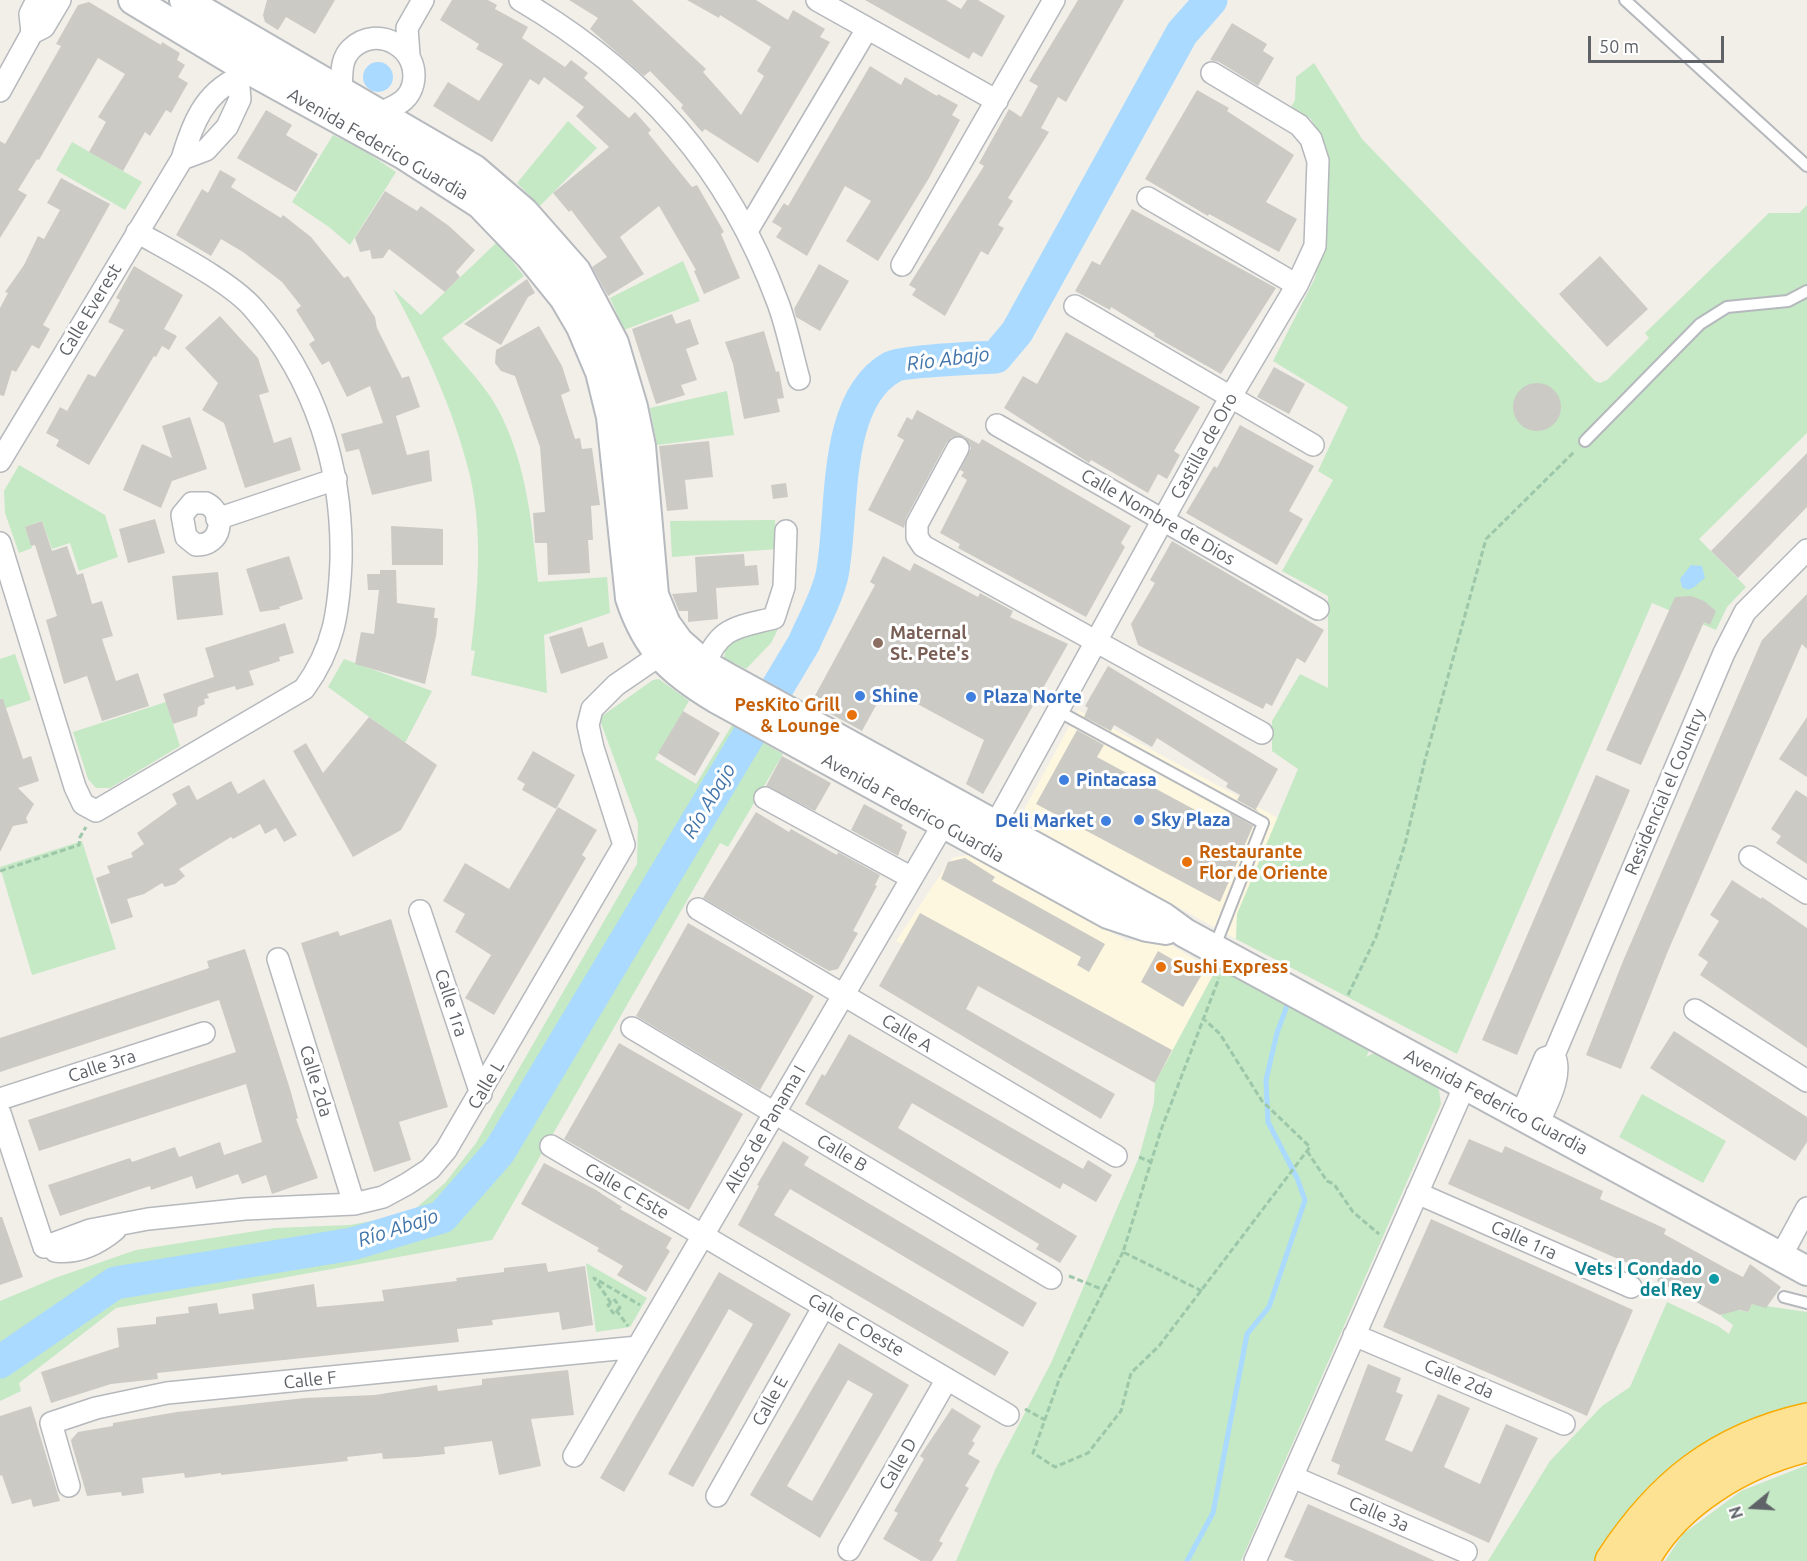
<!DOCTYPE html>
<meta charset="utf-8">
<style>
body{margin:0}
#map{position:relative;width:1807px;height:1561px;overflow:hidden;background:#f1efe8;font-family:Ubuntu,sans-serif}
canvas{display:block}
.north{position:absolute;left:1723px;top:1477px;width:60px;height:60px;-webkit-text-stroke:4px #fff;paint-order:stroke;rotate:252deg;font-size:16px;font-weight:700;line-height:24px;text-align:center;color:#5f6368}
.north::after{content:'';display:block;margin:auto;width:21px;height:27px;background:#5f6368;clip-path:polygon(50% 0,100% 100%,50% 72%,0 100%)}
.scale{position:absolute;left:1588px;top:36px;width:136px;height:27px;box-sizing:border-box;border:3px solid #5f6368;border-top:0;padding-left:8px;font-size:18px;line-height:21px;white-space:nowrap;color:#5f6368;-webkit-text-stroke:4px #fff;paint-order:stroke}
</style>
<div id="map">
<canvas width="1807" height="1561"></canvas>
<div class="north">N</div>
<div class="scale">50 m</div>
</div>
<script>
const c = document.querySelector('canvas').getContext('2d');
c.lineJoin = 'round';
function paint(path, color) {
  c.fillStyle = color;
  c.fill(path, 'evenodd');
}
function strokePath(path, color, width, dash) {
  c.strokeStyle = color;
  c.lineWidth = width;
  c.lineCap = dash ? 'butt' : 'round';
  c.setLineDash(dash || []);
  c.stroke(path);
}
function label(font, color, halo, rows, align = 'center') {
  c.font = font + ' Ubuntu,sans-serif';
  c.lineWidth = 6;
  c.setLineDash([]);
  c.textBaseline = 'middle';
  c.strokeStyle = halo;
  c.fillStyle = color;
  for (const [text, x, y, turn = 0] of rows) {
    c.save();
    c.translate(x, y);
    c.rotate((+turn || 0) * Math.PI / 180);
    c.textAlign = isNaN(turn) ? turn : align;
    if (halo) c.strokeText(text, 0, 0);
    c.fillText(text, 0, 0);
    c.restore();
  }
}
const commercial = new Path2D(`
 M1078,710L1278,818L1237,914L1236,939L1023,822L1020,817L1025,808Z
 M969,855L1127,941L1161,939L1215,971L1155,1083L896,941L949,862L954,857Z`);
const green = new Path2D(`
 M1314,63L1362,139L1595,381L1600,383L1607,380L1649,338L1645,333L1769,213H1799L1807,205V433L1699,539L1746,587L1727,607L1716,630L1652,603L1457,1054L1236,939L1237,914L1298,769L1272,751V721L1300,674L1328,688V596L1282,571L1333,480L1318,471L1348,407L1273,361L1315,278L1326,222L1328,159L1311,119L1291,107L1295,100L1296,77Z
 M568,121L597,148L540,206L517,183Z
 M333,135L365,151L396,172L350,245L329,227L292,202Z
 M72,142L142,182L125,210L56,170Z
 M497,242L524,276L442,338C462,363 487,386 501,415C527,468 532,524 538,582L607,577L610,613L544,635L547,693L471,675L475,651L471,650C478,593 483,532 470,476C454,409 425,349 393,289L421,315Z
 M683,261L700,301L624,330L610,298Z
 M727,391L734,435L657,445L650,408Z
 M19,465L105,515L118,557L79,571L70,543L52,549L42,521L25,527L32,548L19,553L5,513L4,491Z
 M775,520L777,549L672,557L670,521Z
 M780,625L771,643L746,669L724,658L726,646L734,634Z
 M15,654L31,700L0,710V659Z
 M344,659L432,691L405,743L328,687Z
 M659,679L689,701L655,759L696,784L732,725L783,754L728,847L720,843L492,1240L116,1308L19,1383L21,1391L0,1401V1301L55,1278L136,1250L275,1228L350,1225L383,1219L415,1209L445,1183L476,1143L637,864L638,823L601,723L602,716L653,680Z
 M166,702L180,746L110,788H96L88,779L73,732Z
 M82,841L116,949L32,975L0,867Z
 M1220,962L1371,1047L1366,1057L1376,1052L1421,1075L1439,1090L1441,1104L1241,1561H956L996,1468L1051,1363L1139,1157L1154,1103L1155,1083Z
 M1642,1094L1726,1141L1703,1183L1619,1137Z
 M586,1263L647,1298L630,1327L596,1332Z
 M1667,1302L1718,1326L1729,1334L1733,1325L1721,1316L1725,1308L1748,1312L1752,1304L1807,1312V1408L1598,1561H1488L1550,1461L1602,1406L1630,1387Z
 M1807,1465V1561H1665L1683,1534L1741,1491Z`);
const water = new Path2D(`
 M363 77a15 15 0 1 1 30 0a15 15 0 1 1-30 0Z
 M1691,565L1702,566L1705,578C1697,583 1692,594 1682,587L1680,579Z`);
const stream = new Path2D(`
 M1187,1561L1213,1513L1247,1334L1269,1307L1305,1200L1297,1178L1268,1122L1266,1080L1277,1033L1288,1003`);
const river = new Path2D(`
 M0,1362L115,1283L352,1244L442,1217L499,1152L804,643C813,622 827,598 832,575C844,516 831,401 892,367C902,361 979,358 996,357L1017,332L1182,33L1211,0`);
const building = new Path2D(`
 M267,0H335L315,34L286,17L278,30L265,22L263,15Z
 M452,0H488L497,5L495,9L528,27L522,38L565,67L571,60L588,73L584,78L629,118L635,112L651,130L648,133L692,187L697,185L724,232L721,234L740,278L704,294L694,271L696,270L659,206L620,237L644,274L608,296L592,267L607,257L571,210L569,212L553,193L609,147L576,116L584,107L544,77L539,85L530,79L492,142L433,106L448,82L479,101L503,64L476,49L479,44L440,20Z
 M569,0H632L706,69L703,72L741,115L764,76L757,71L771,47L720,15L719,18L687,0H756L788,20L793,10L825,29L820,37L830,42L758,163L705,129L702,132L681,108L683,105L650,71L644,76L590,29L598,18Z
 M865,0H946L961,9L967,0H978L1005,16L982,57L973,52L969,59Z
 M1078,0H1124L1066,102L1058,97L1041,128L1049,132L1008,198L1013,201L998,225L1004,228L988,255L981,251L945,316L912,295L916,289L909,285L984,166L979,163L1009,109L1021,117L1038,86L1029,81Z
 M89,2L161,45L162,42L180,53L177,60L185,65L178,77L188,83L171,113L166,110L150,136L145,132L123,171L89,152L106,122L98,117L125,74L98,58L39,160L37,159L18,190L27,195L0,238V141L5,144L24,111L61,46L56,44L78,5Z
 M1232,23L1267,44L1263,51L1274,58L1258,86L1219,62L1210,60Z
 M870,66L901,85L905,77L937,96L938,94L958,105L952,115L960,120L929,178L878,261L846,241L871,201L845,186L807,256L776,237L782,228L772,222L784,203L788,206Z
 M1197,90L1229,108L1227,111L1294,155L1266,202L1297,219L1279,252L1209,214L1208,216L1145,179Z
 M266,110L292,125L286,135L318,154L296,192L237,158Z
 M220,170L236,179L231,187L281,218L283,215L311,237L344,278L348,276L375,317L377,328L402,378L409,376L420,407L396,416L407,455L429,450L432,481L372,495L359,449L346,452L341,434L383,423L370,386L347,397L329,361L322,365L309,344L315,340L296,310L301,306L282,282L243,252L221,239L211,256L176,235L202,189L208,193Z
 M61,178L110,204L43,325L50,329L39,349L32,345L16,372L12,370L4,396L0,395V308L8,293L5,292L24,265L38,236L44,239L60,210L47,203Z
 M385,191L417,211L421,206L449,226L475,250L456,272L460,277L445,292L389,249L383,258L372,259L370,250L360,252L355,238Z
 M1132,209L1276,288L1221,374L1154,336L1155,334L1111,307L1110,310L1075,291L1092,261L1100,265Z
 M1600,256L1648,309L1607,347L1559,294Z
 M819,264L849,281L820,331L796,317L794,309Z
 M134,266L183,295L164,329L177,336L169,350L162,346L156,357L154,356L89,465L56,446L59,440L46,433L60,407L67,411L88,374L95,377L124,330L108,322L120,300L116,298Z
 M527,279L535,293L528,297L501,345L464,324Z
 M672,314L676,324L690,319L699,344L686,349L697,380L681,385L685,395L656,404L632,329Z
 M220,316L258,358L269,392L259,395L274,443L291,437L301,470L245,488L224,423L202,410L218,383L185,348Z
 M539,326L562,366L570,391L561,395L575,439L580,438L582,449L592,448L600,505L591,506L593,540H588L590,573L548,575L547,543H535L533,513L545,512L540,447L515,376L501,371L495,363L496,350Z
 M764,331L776,372L779,371L784,398L777,399L780,412L744,419L733,364L725,342Z
 M1066,332L1200,407L1174,451L1180,455L1167,479L1158,474L1148,493L1091,460L1089,463L1004,408L1023,376L1037,384Z
 M1274,367L1305,384L1289,414L1257,397Z
 M1513 407a24 24 0 1 1 48 0a24 24 0 1 1-48 0Z
 M917,410L979,444L982,439L1131,526L1121,543L1125,547L1086,617L958,548L960,544L940,533L967,480L961,476L964,472L960,470L971,448L964,437H952L947,442L906,518L904,528L868,510L904,440L897,436L907,417L912,420Z
 M190,417L207,469L172,481L161,508L123,490L142,444L172,458L162,426Z
 M1240,425L1314,466L1289,511L1303,519L1277,565L1186,513L1214,466L1217,468Z
 M709,441L713,477L685,480L688,509L667,511L659,446Z
 M1807,453V507L1738,578L1711,551Z
 M786,483L788,497L773,499L771,485Z
 M155,519L165,553L128,563L119,529Z
 M42,521L52,551L67,546L77,575L83,573L92,604L102,601L113,636L102,639L116,681L138,673L149,706L102,721L87,676L64,684L46,620L57,616L35,545L31,546L25,527Z
 M391,526L443,529V565H392Z
 M1172,541L1324,630L1305,663L1297,658L1272,706L1266,703L1263,709L1138,645L1131,624L1155,583L1150,580Z
 M744,554L745,566L757,565L759,585L716,588L718,619L688,622V611H679L672,594L697,592L695,557Z
 M289,556L303,599L279,607L280,609L260,612L246,569Z
 M883,556L910,571L914,563L978,597L980,593L1013,611L1010,617L1068,644L983,794L966,784L984,740L886,687L862,731L811,703L875,585L870,582Z
 M380,570H396L397,603L435,608L434,618H438L436,636L425,684L355,664L361,632L374,634L379,590H368L367,574H380Z
 M218,572L223,615L177,620L172,576Z
 M1807,594V649L1802,644L1668,951L1621,1069L1586,1055L1623,961L1762,640Z
 M1691,596L1704,601L1716,611L1710,625L1704,622L1641,765L1606,750L1675,597Z
 M285,623L294,653L279,657L280,661L249,671L254,685L236,690L235,686L207,694L209,698L204,699L205,704L198,707L197,716L173,724L163,694L214,677L205,648Z
 M582,627L588,647L603,642L608,658L561,674L549,637Z
 M1108,666L1278,769L1256,809L1259,812L1237,800L1240,795L1226,787L1228,783L1157,738L1152,747L1114,725L1111,731L1084,717L1088,708L1085,706Z
 M0,699H3L23,759L31,756L39,781L18,788L34,804L26,818L28,823L13,826L0,852Z
 M683,711L720,733L695,776L658,753Z
 M369,717L437,765L401,830L353,857L293,751L306,743L323,773Z
 M1807,717V777L1779,759Z
 M1077,730L1104,745L1097,757L1223,825L1230,813L1253,826L1220,902L1036,804Z
 M533,751L575,775L556,809L522,790L525,784L517,779Z
 M782,756L831,783L815,811L766,786Z
 M1596,775L1630,790L1517,1055L1482,1040Z
 M264,779L297,835L284,842L276,828L265,834L260,824L233,839L231,837L179,869L185,876L175,884L165,887L162,883L144,894L127,899L133,917L111,924L96,878L110,873L107,866L133,857L131,853L144,844L137,833L177,804L172,794L189,785L197,800L231,781L238,794Z
 M1796,790L1807,797V864L1776,843L1781,836L1771,829Z
 M864,804L903,825L901,828L907,832L898,856L851,830Z
 M558,807L597,830L582,855L586,858L494,1015L465,998L491,955L455,932L465,914L443,901L465,863L509,889Z
 M756,812L789,832L791,829L837,855L838,852L880,875L875,885L877,886L853,931L858,933L838,969L829,971L703,898Z
 M965,858L995,877L992,881L1105,944L1089,972L1077,965L1081,957L941,879L948,862Z
 M1732,880L1761,899L1762,897L1807,928V1048L1700,975L1708,962L1698,955L1719,921L1710,915Z
 M920,913L1172,1050L1155,1083L978,986L966,1009L1115,1094L1101,1119L879,986Z
 M391,919L448,1107L399,1122L411,1160L374,1172L301,943L338,931L340,936Z
 M688,923L814,996L760,1090L636,1016Z
 M245,949L290,1089L298,1118L296,1119L318,1178L272,1194L266,1175L242,1184L238,1174L196,1189L192,1176L151,1190L150,1186L60,1216L48,1185L130,1158L132,1162L175,1147L179,1157L220,1142L224,1155L262,1142L246,1084L39,1151L28,1120L236,1052L219,1000L0,1072V1038L209,968L207,961Z
 M1158,951L1201,976L1183,1007L1141,982Z
 M1674,1031L1807,1117V1142L1795,1161L1650,1068Z
 M849,1034L1083,1169L1088,1160L1112,1175L1096,1202L1063,1183L1060,1189L912,1103L898,1128L1077,1236L1060,1263L1036,1249L1039,1244L805,1104L822,1074L825,1076Z
 M619,1043L743,1114L689,1210L564,1139Z
 M1469,1139L1502,1153L1505,1146L1603,1191L1600,1199L1666,1229L1664,1234L1729,1270L1743,1277L1750,1264L1781,1287L1766,1308L1752,1304L1748,1312L1739,1310L1720,1315L1657,1281L1659,1277L1448,1184Z
 M783,1141L809,1157L804,1165L1037,1303L1023,1327L790,1189L774,1215L1009,1352L995,1376L738,1225L759,1186L757,1185Z
 M544,1163L596,1190L622,1207L620,1209L672,1238L666,1248L670,1251L646,1292L617,1275L623,1266L597,1251L599,1248L521,1204Z
 M0,1217H2L23,1277L0,1285Z
 M1431,1219L1633,1310L1587,1416L1383,1327Z
 M546,1263L548,1272L585,1266L593,1325L562,1330L559,1312L492,1320L493,1325L457,1329L459,1342L157,1373L158,1379L111,1384L51,1403L41,1372L119,1347L117,1328L156,1324V1317L189,1313L188,1307L217,1303L219,1314L254,1309L252,1294L314,1284L317,1307L384,1301L382,1290L457,1281L456,1278L504,1272V1268Z
 M719,1272L791,1314L693,1487L668,1474L753,1324L729,1309L624,1492L600,1478Z
 M839,1343L909,1385L820,1538L750,1495ZM848,1380L873,1394L812,1501L787,1486Z
 M1368,1364L1401,1378L1396,1392L1403,1395L1385,1440L1412,1452L1438,1394L1470,1408L1444,1467L1480,1484L1506,1424L1538,1438L1489,1543L1337,1474L1340,1465L1331,1461Z
 M568,1370L574,1415L531,1419L541,1466L499,1475L492,1441L444,1447L445,1454L417,1457L383,1459L382,1453L347,1457L348,1461L221,1475V1473L185,1478L184,1473L142,1478L144,1493L122,1496L121,1492L87,1496L72,1445L71,1440L78,1432L113,1426V1423L177,1412L305,1398L375,1395L437,1385L438,1391L482,1385V1379Z
 M31,1406L60,1501L33,1507L31,1499L12,1504L2,1475L0,1476V1416Z
 M952,1408L981,1426L972,1441L975,1443L968,1454L980,1461L965,1486L969,1488L939,1541L943,1543L932,1561H921L883,1539L898,1513L894,1511L924,1459L920,1456Z
 M1308,1504L1376,1534L1435,1561H1294L1284,1557Z`);
const path = new Path2D(`
 M0,871L79,845L80,837L86,827
 M1348,995L1376,937L1405,844L1425,760L1486,539L1575,451
 M1307,1151L1327,1181L1334,1184L1353,1212L1379,1234
 M1139,1157L1151,1162
 M1123,1252L1060,1377L1033,1453L1055,1467L1088,1453L1121,1411L1131,1373L1159,1346L1310,1147L1262,1101L1220,1034L1205,1020
 M1069,1276L1104,1290
 M1202,1291L1123,1252L1161,1130L1219,978
 M611,1303L608,1305L613,1313L620,1308L615,1300L611,1303L594,1278L640,1305
 M616,1310L628,1326
 M1025,1409L1045,1420`);
const lane = new Path2D(`
 M1625,0L1807,166
 M1585,441L1700,324L1727,307L1788,301L1807,291
 M1058,711L1263,823L1215,946
 M1784,1297L1807,1303`);
const street = new Path2D(`
 M520,0C644,73 728,167 778,303C787,327 792,354 799,379
 M817,0L997,101
 M32,33L30,14L37,0
 M409,55L407,28L423,0
 M0,91L32,33L44,27L60,0
 M337,101C346,85 336,64 351,49C377,23 421,48 413,84C407,109 383,105 375,121
 M182,159L206,150L227,127L240,99L238,78L244,66
 M1148,198L1297,285
 M747,231L867,29
 M902,265L1054,0
 M1075,306L1313,445
 M997,425L1318,609
 M958,448L917,524V537L923,546L1262,733
 M0,461L182,159C192,125 204,93 238,78
 M192,503H206C227,514 222,546 196,545L186,537L182,515Z
 M217,519L336,479
 M0,543L75,787L83,804L96,811L304,689C334,648 339,611 341,561C343,469 316,380 254,309C230,281 170,251 137,232
 M705,665C719,626 739,627 774,618L784,587L786,531
 M765,798L912,878
 M989,836L1230,398L1297,285L1315,246L1318,161L1311,139L1299,125L1212,73
 M1750,857L1807,893
 M698,909L1116,1156
 M420,911L481,1094
 M278,959L354,1204
 M1695,1010L1807,1081
 M632,1028L1051,1278
 M0,1099L204,1033
 M0,1113L44,1247
 M1521,1115L1545,1058L1554,1055L1724,653L1745,612L1807,550
 M1538,1124C1546,1105 1564,1075 1554,1055
 M551,1146L1008,1415
 M1417,1193L1631,1287
 M44,1247L90,1230L148,1219L245,1209L354,1204L383,1197L407,1184L430,1169L446,1150L624,845L593,748L588,725L592,709L616,685L673,646
 M55,1251C77,1254 98,1244 115,1230
 M1781,1256L1807,1208
 M1354,1335L1564,1424
 M574,1456L951,811
 M1293,1477L1466,1552
 M69,1486L51,1423L96,1408L167,1393L638,1347
 M717,1496L824,1306
 M849,1550L947,1379
 M1255,1561L1465,1085`);
const secondary = new Path2D(`
 M133,0L244,67L404,155L480,204L530,256L564,298L581,327L600,372L611,417L630,598C647,650 672,672 717,699L1108,914L1147,927L1166,930
 M184,0L474,169L524,212L576,271L614,343L633,407L641,446L654,595L666,624L679,642L705,665L728,678L1163,917L1185,933L1807,1271`);
const highway = new Path2D(`
 M1612,1561C1661,1486 1718,1440 1807,1420
 M1642,1561C1674,1500 1743,1461 1807,1445`);
const markers = [
 [878,643,6,"#8d6e63"],
 [860,696,6,"#3f7fe0"],
 [971,697,6,"#3f7fe0"],
 [852,715,6,"#e8710a"],
 [1064,780,6,"#3f7fe0"],
 [1139,820,6,"#3f7fe0"],
 [1106,821,6,"#3f7fe0"],
 [1187,862,6,"#e8710a"],
 [1161,967,6,"#e8710a"],
 [1714,1279,6,"#0f9aa8"]
];
const streetNames = [
 ["Avenida Federico Guardia",378,144,30],
 ["Calle Everest",90,310,-59],
 ["Castilla de Oro",1204,446,-61],
 ["Calle Nombre de Dios",1158,517,30],
 ["Residencial el Country",1665,792,-67],
 ["Avenida Federico Guardia",913,808,29],
 ["Calle 1ra",451,1003,72],
 ["Calle A",907,1033,31],
 ["Calle 3ra",102,1066,-18],
 ["Calle 2da",316,1081,73],
 ["Calle L",486,1085,-59],
 ["Avenida Federico Guardia",1496,1102,28],
 ["Altos de Panama I",765,1129,-60],
 ["Calle B",842,1153,31],
 ["Calle C Este",627,1191,30],
 ["Calle 1ra",1524,1240,24],
 ["Calle C Oeste",856,1325,30],
 ["Calle 2da",1459,1379,23],
 ["Calle F",310,1380,-6],
 ["Calle E",770,1401,-61],
 ["Calle D",898,1464,-60],
 ["Calle 3a",1379,1514,23]
];
const educationNames = [
 ["Maternal",890,633],
 ["St. Pete's",890,654]
];
const shopNames = [
 ["Shine",872,696],
 ["Plaza Norte",983,697],
 ["Pintacasa",1076,780],
 ["Sky Plaza",1151,820],
 ["Deli Market",1094,821,"right"]
];
const foodNames = [
 ["PesKito Grill",840,705,"right"],
 ["& Lounge",840,726,"right"],
 ["Restaurante",1199,852],
 ["Flor de Oriente",1199,873],
 ["Sushi Express",1173,967]
];
const cultureNames = [
 ["Vets | Condado",1702,1269],
 ["del Rey",1702,1290]
];
const waterNames = [
 ["Río Abajo",948,359,-7],
 ["Río Abajo",709,801,-59],
 ["Río Abajo",398,1228,-18]
];
paint(commercial, '#fef7e0');
paint(green, '#c5e8c5');
paint(water, '#aadaff');
strokePath(stream, '#aadaff', 5);
strokePath(river, '#aadaff', 33);
paint(building, '#cccac5');
strokePath(lane, '#b5b8bc', 14);
strokePath(street, '#b5b8bc', 24);
strokePath(secondary, '#b6babf', 32);
strokePath(highway, '#f9ab00', 36);
strokePath(path, '#9cc7a9', 3, [6, 3]);
strokePath(lane, '#fff', 10);
strokePath(street, '#fff', 21);
strokePath(secondary, '#fff', 28);
strokePath(highway, '#fde293', 33);
for (const [x, y, r, color] of markers) {
  const dot = new Path2D();
  dot.arc(x, y, r, 0, 2 * Math.PI);
  c.fillStyle = color;
  c.fill(dot);
  strokePath(dot, '#fff', 2);
}
label('18px', '#5f6368', '#fff', streetNames);
label('bold 18px', '#785e54', '#fff', educationNames, 'left');
label('bold 18px', '#366cbe', '#fff', shopNames, 'left');
label('bold 18px', '#c56008', '#fff', foodNames, 'left');
label('bold 18px', '#0d838f', '#fff', cultureNames, 'right');
label('italic 20px', '#4174aa', '#fff', waterNames);
</script>
